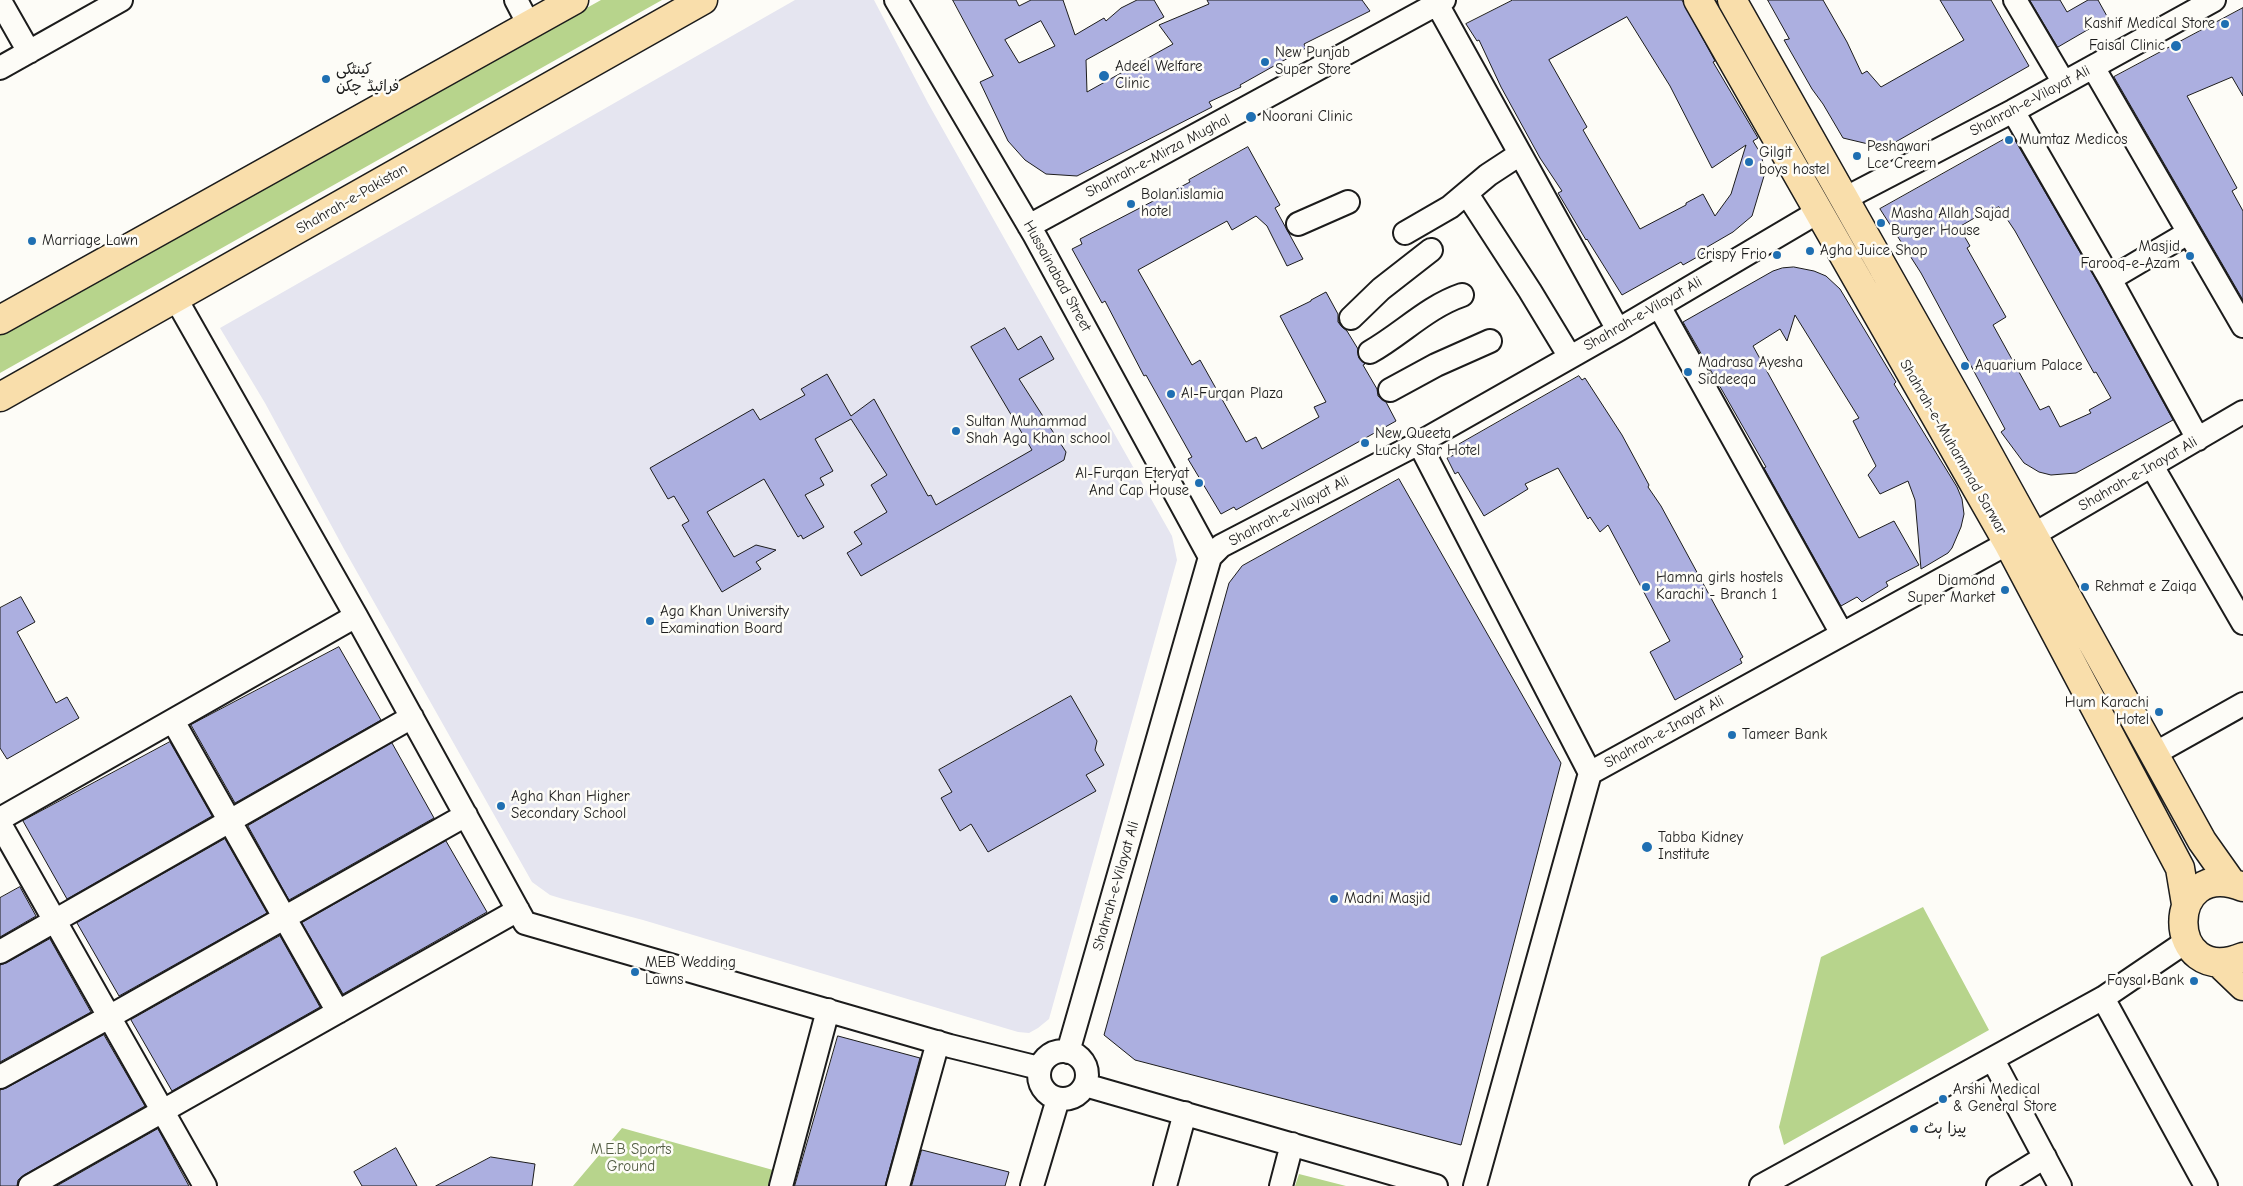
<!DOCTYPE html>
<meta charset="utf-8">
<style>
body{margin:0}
canvas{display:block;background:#fdfcf7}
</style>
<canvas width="2243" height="1186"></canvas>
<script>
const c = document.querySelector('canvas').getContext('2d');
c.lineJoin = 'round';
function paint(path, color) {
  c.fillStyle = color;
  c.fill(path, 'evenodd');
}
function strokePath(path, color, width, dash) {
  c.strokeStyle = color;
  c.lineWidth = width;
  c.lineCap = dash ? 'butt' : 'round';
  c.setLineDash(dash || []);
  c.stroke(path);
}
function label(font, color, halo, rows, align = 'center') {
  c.font = font + ' "Comic Neue","Playpen Sans Arabic",sans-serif';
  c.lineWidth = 5;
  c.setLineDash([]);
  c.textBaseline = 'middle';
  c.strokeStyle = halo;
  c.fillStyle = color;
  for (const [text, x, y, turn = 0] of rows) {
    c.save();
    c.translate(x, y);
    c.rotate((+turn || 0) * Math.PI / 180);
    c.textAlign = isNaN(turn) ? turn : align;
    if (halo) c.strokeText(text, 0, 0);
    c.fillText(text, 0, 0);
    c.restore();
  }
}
const built = new Path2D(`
 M795,0H874L928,103L1172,536L1177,560L1049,1019L1038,1028L1029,1033L1018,1032L643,920L563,899L550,895L532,882L344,549L265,403L220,328Z`);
const green = new Path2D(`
 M601,0H662L0,373V335Z
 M1923,907L1989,1030L1784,1145L1779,1127L1821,957Z
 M622,1128L773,1170L769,1186H573Z
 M1299,1174L1346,1186H1295Z`);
const building = new Path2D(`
 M953,0H1016L1019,6L1031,0H1063L1075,35L1104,18L1106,21L1121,8L1137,0H1154L1164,17L1086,60L1087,92L1173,44L1159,25L1209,4L1207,0H1362L1370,11L1304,44L1306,48L1240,85L1241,87L1209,102L1212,107L1077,176L1046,174L1025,160L1008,141L980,82L993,76ZM1041,21L1055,46L1019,63L1005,40Z
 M1513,0H1682L1715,61L1713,62L1758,138L1753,141L1762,156L1764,176L1752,216L1733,232L1702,250L1704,253L1692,260L1683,265L1681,262L1622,295L1587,239L1586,240L1558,193L1562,191L1540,158L1501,87L1479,40L1477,41L1466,24ZM1627,17L1670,86L1712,168L1746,145L1731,194L1715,216L1703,194L1686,203V205L1640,229L1583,130L1587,127L1549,60Z
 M1768,0H1823L1847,42L1862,74L1867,71L1881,87L1964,40L1940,0H1991L2029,66L1885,148L1843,138L1823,104L1812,89L1784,40L1789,39Z
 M2030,0H2060L2067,12L2088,0H2098L2108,18L2058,47Z
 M2243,8V96L2232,77L2187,96L2237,188L2232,191L2243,211V300L2114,77Z
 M2012,135L2099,285L2173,420L2076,473L2051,475L2039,472L2024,463L2001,432L2005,429L1921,273L1880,209ZM1999,207L2015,231L2094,373L2096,372L2111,398L2089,410L2091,413L2060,427L2049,406L2040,410L1993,325L2006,317L1967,248L1970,246L1959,227L1983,213V214Z
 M1248,147L1280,205L1275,208L1303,259L1287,266L1267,226L1256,216L1232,230L1227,221L1138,270L1192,365L1200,360L1246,442L1256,437L1262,449L1319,417L1314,407L1326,402L1280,316L1311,301V300L1326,292L1338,314V322L1342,327L1347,331L1358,349L1359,358L1365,364L1363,365L1377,389L1378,396L1386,402L1396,421L1236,510L1234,507L1221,514L1188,459L1192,457L1146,375L1144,376L1105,301L1102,303L1072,249L1082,244L1080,239L1190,182L1189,180Z
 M1794,267L1814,271L1826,276L1840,289L1896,382L1894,384L1957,487L1962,499L1964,514L1961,527L1952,548L1948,553L1921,569L1915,500L1908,481L1880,494L1868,475L1876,466L1853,421L1859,418L1795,315L1787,341L1780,329L1753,346L1859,538L1894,521L1919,565L1886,582L1888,586L1862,602L1857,597L1841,606L1764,468L1766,467L1683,322L1773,271L1782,268Z
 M1005,328L1018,350L1041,336L1054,359L1019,379L1066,452L1064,460L861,576L847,553L862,544L854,532L887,512L871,485L887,475L851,419L815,439L833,471L820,478L824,485L805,495L824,527L803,539L801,535L798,537L764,479L707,512L734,557L756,545L776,550L756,562L761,569L722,592L682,525L689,521L674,496L668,499L650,468L753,409L760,420L805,395L801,389L827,374L851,416L874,399L928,496L931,495L936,505L1032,450L971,347Z
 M1579,376L1582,380L1585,378L1622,435L1649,485L1648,487L1661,506L1743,657L1740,659L1742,663L1675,700L1650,652L1670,641L1608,525L1600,532L1590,517L1588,519L1558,468L1525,484L1528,489L1484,516L1458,472L1455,474L1447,458L1454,455L1451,449Z
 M1399,479L1561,763L1461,1145L1135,1060L1104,1035L1229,583L1242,566Z
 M21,597L35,622L17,632L56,703L67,697L79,718L7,759L0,748V608Z
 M339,647L381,720L235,803L191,725Z
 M1071,696L1097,741L1095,750L1104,765L1086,775L1096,791L988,852L971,824L960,831L941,798L952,792L939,770Z
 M170,742L212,816L67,899L23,821Z
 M392,743L434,818L289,900L248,826Z
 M225,839L267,913L119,996L77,923Z
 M446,841L487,912L343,994L302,923Z
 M20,887L36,916L0,937V898Z
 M280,936L320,1007L172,1091L131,1020Z
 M50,939L91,1012L0,1062V965L6,963Z
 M104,1035L145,1106L24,1175L18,1180L17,1186H0V1090L6,1088Z
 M838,1036L920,1058L885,1186H795Z
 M158,1129L189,1186H57Z
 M396,1148L417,1186H362L354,1172Z
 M922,1150L1009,1172L1005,1186H912Z
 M491,1157L535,1164L532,1186H436Z`);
const minor = new Path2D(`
 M516,0L529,25
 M896,0L1035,236L1210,557
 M2015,0L2064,83
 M0,1L29,52
 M1437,4L1618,330
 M2093,67L2243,326
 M0,68L121,0
 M2013,111L2110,279L2198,439
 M1467,194L1530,291L1570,357
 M1844,199L2013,111L2214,0
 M1298,224L1348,202
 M1029,226L1444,0
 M1405,233L1450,207L1488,175L1520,154
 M2110,279L2188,233
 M176,299L356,616L525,923L950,1046L1039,1068
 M1659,306L1842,634
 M1351,318L1381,289L1431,250
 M1370,352C1402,334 1427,307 1462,295
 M1390,390L1436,365L1490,341
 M1419,443L1590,773
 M2152,466L2243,623
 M2033,535L2243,412
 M173,721L338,1012
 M2154,754L2243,704
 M0,819L356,616
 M0,824L205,1186
 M0,952L412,717
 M2103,998L2206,1186
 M1039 1075a24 24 0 1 1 48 0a24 24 0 1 1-48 0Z
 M1068,1052L1210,557L1221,546L1419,443L1618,330L1818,212
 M1993,1060L2060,1186
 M0,1077L109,1017L466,815
 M1085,1085L1436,1186
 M30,1186L518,910
 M781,1186L828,1010
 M898,1186L938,1042
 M1032,1186L1058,1099
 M1165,1186L1185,1113
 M1281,1186L1292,1144
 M1475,1186L1590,773L2008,543
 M1761,1186L2103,998L2187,941
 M1998,1186L2045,1157`);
const major = new Path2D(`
 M1698,0L2008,543L2180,868L2186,904
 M1732,0L1980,439L2202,841L2231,882
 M2243,887C2163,855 2164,990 2243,957
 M2219,963L2243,986`);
const highway = new Path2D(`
 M0,320L574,0
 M0,397L703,0`);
const markers = [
 [2225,24,5,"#1f6fb2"],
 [2176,46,6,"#1f6fb2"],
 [1265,62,5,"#1f6fb2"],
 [1104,76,6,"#1f6fb2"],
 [326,79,5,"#1f6fb2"],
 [1251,117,6,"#1f6fb2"],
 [2009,140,5,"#1f6fb2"],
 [1857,156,5,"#1f6fb2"],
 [1749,162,5,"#1f6fb2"],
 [1131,204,5,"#1f6fb2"],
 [1881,223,5,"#1f6fb2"],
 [32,241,5,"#1f6fb2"],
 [1810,251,5,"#1f6fb2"],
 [1777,255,5,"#1f6fb2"],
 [2190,256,5,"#1f6fb2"],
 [1965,366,5,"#1f6fb2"],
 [1688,372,5,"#1f6fb2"],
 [1171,394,5,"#1f6fb2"],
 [956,431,5,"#1f6fb2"],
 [1365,443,5,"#1f6fb2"],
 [1199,483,5,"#1f6fb2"],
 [1646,587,5,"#1f6fb2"],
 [2085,587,5,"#1f6fb2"],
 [2005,590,5,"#1f6fb2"],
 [650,621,5,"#1f6fb2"],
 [2159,712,5,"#1f6fb2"],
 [1732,735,5,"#1f6fb2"],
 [501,806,5,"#1f6fb2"],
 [1647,847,6,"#1f6fb2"],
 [1334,899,5,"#1f6fb2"],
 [635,972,5,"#1f6fb2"],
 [2194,981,5,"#1f6fb2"],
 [1943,1099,5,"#1f6fb2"],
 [1914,1129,5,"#1f6fb2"]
];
const poiNames = [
 ["Kashif Medical Store",2215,24,"right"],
 ["Faisal Clinic",2165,46,"right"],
 ["New Punjab",1275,53],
 ["Super Store",1275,70],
 ["Adeel Welfare",1115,67],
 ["Clinic",1115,84],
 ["کینٹکی",336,70],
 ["فرائیڈ چکن",336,87],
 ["Noorani Clinic",1262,117],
 ["Mumtaz Medicos",2019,140],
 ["Peshawari",1867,147],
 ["Lce Creem",1867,164],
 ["Gilgit",1759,153],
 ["boys hostel",1759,170],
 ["Bolan.islamia",1141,195],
 ["hotel",1141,212],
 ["Masha Allah Sajad",1891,214],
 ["Burger House",1891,231],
 ["Marriage Lawn",42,241],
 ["Masjid",2180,247,"right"],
 ["Farooq-e-Azam",2180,264,"right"],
 ["Agha Juice Shop",1820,251],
 ["Crispy Frio",1767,255,"right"],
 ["Madrasa Ayesha",1698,363],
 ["Siddeeqa",1698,380],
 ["Aquarium Palace",1975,366],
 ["Al-Furqan Plaza",1181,394],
 ["Sultan Muhammad",966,422],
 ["Shah Aga Khan school",966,439],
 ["New Queeta",1375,434],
 ["Lucky Star Hotel",1375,451],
 ["Al-Furqan Eteryat",1189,474,"right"],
 ["And Cap House",1189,491,"right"],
 ["Hamna girls hostels",1656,578],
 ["Karachi - Branch 1",1656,595],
 ["Diamond",1995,581,"right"],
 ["Super Market",1995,598,"right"],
 ["Rehmat e Zaiqa",2095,587],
 ["Aga Khan University",660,612],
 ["Examination Board",660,629],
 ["Hum Karachi",2149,703,"right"],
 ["Hotel",2149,720,"right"],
 ["Tameer Bank",1742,735],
 ["Agha Khan Higher",511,797],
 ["Secondary School",511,814],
 ["Tabba Kidney",1658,838],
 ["Institute",1658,855],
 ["Madni Masjid",1344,899],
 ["MEB Wedding",645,963],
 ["Lawns",645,980],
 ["Faysal Bank",2184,981,"right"],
 ["Arshi Medical",1953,1090],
 ["& General Store",1953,1107],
 ["پیزا ہٹ",1924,1129]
];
const streetNames = [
 ["Shahrah-e-Vilayat Ali",2030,101,-28],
 ["Shahrah-e-Mirza Mughal",1158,156,-28],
 ["Shahrah-e-Pakistan",352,199,-30],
 ["Hussainabad Street",1057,276,61],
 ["Shahrah-e-Vilayat Ali",1643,314,-30],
 ["Shahrah-e-Muhammad Sarwar",1953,447,60],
 ["Shahrah-e-Inayat Ali",2138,474,-30],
 ["Shahrah-e-Vilayat Ali",1289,511,-28],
 ["Shahrah-e-Inayat Ali",1664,732,-29],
 ["Shahrah-e-Vilayat Ali",1116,886,-74]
];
const parkNames = [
 ["M.E.B Sports",631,1150],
 ["Ground",631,1167]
];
paint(built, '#e5e5f0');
paint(green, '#b7d48c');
paint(building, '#acafe0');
strokePath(building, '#1c1c1c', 1);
strokePath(minor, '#1c1c1c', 26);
strokePath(major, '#1c1c1c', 31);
strokePath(highway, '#1c1c1c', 31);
strokePath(minor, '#fdfcf7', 22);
strokePath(major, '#f9deab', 28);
strokePath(highway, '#f9deab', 28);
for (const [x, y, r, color] of markers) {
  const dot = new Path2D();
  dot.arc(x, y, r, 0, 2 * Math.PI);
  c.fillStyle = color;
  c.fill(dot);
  strokePath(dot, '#fdfcf7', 2);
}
label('15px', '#1c1c1c', '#fdfcf7', poiNames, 'left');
label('15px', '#1c1c1c', '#fdfcf7', streetNames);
label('15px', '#525c43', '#fdfcf7', parkNames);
</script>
